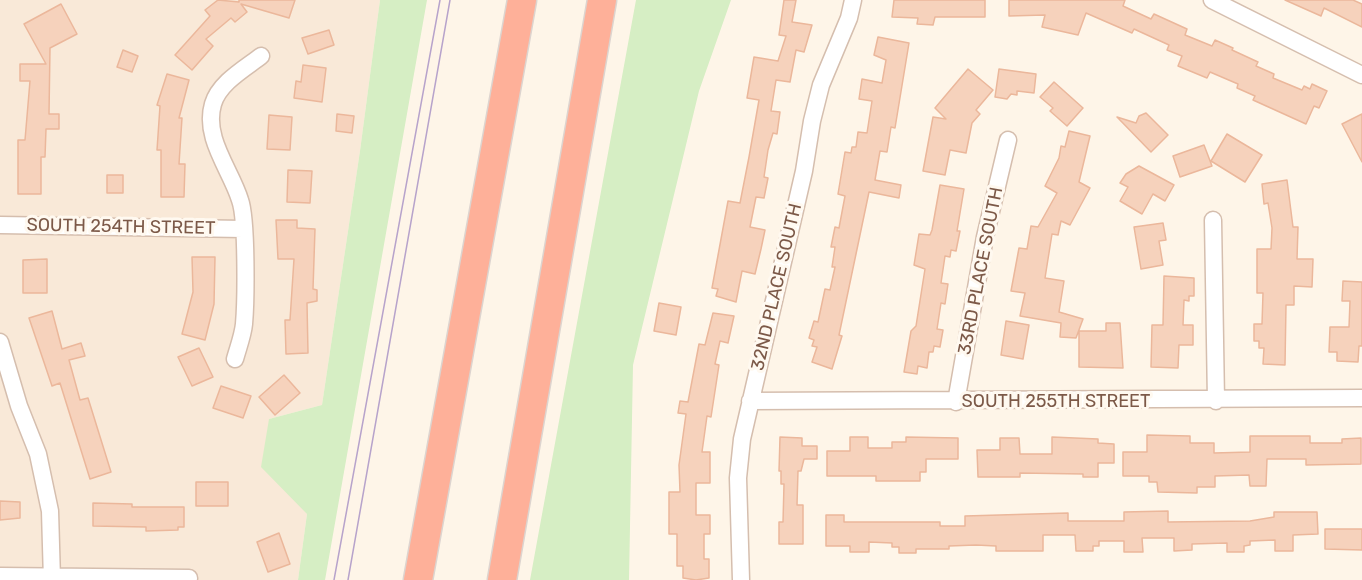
<!DOCTYPE html>
<style>
body{margin:0}
canvas{display:block;background:#fef5e8}
</style>
<canvas width="1362" height="580"></canvas>
<script>
const c = document.querySelector('canvas').getContext('2d');
c.lineJoin = 'round';
function paint(path, color) {
  c.fillStyle = color;
  c.fill(path, 'evenodd');
}
function strokePath(path, color, width, dash) {
  c.strokeStyle = color;
  c.lineWidth = width;
  c.lineCap = dash ? 'butt' : 'round';
  c.setLineDash(dash || []);
  c.stroke(path);
}
function label(font, color, halo, rows, align = 'center') {
  c.font = font + ' Rubik,sans-serif';
  c.lineWidth = 6;
  c.setLineDash([]);
  c.textBaseline = 'middle';
  c.strokeStyle = halo;
  c.fillStyle = color;
  for (const [text, x, y, turn = 0] of rows) {
    c.save();
    c.translate(x, y);
    c.rotate((+turn || 0) * Math.PI / 180);
    c.textAlign = isNaN(turn) ? turn : align;
    if (halo) c.strokeText(text, 0, 0);
    c.fillText(text, 0, 0);
    c.restore();
  }
}
const residential = new Path2D(`
 M0,0H380L360,151L322,405L269,419L307,514L298,580H0Z`);
const green = new Path2D(`
 M380,0H427L325,580H298L307,514L261,467L269,419L322,405L360,151Z
 M636,0H731L699,91L633,365L629,580H530Z`);
const building = new Path2D(`
 M218,0L239,2V0H295L289,18L241,4L247,12L235,22L231,18L206,39L213,46L192,70L175,55L210,16L205,10Z
 M784,0H796L792,22L812,25L804,52L796,50L790,82L776,80L771,111L780,112L777,134L773,133L768,150L764,177L768,178L764,198L756,197L750,227L765,230L761,249L755,274L742,271L736,302L716,296L718,289L712,288L728,201L740,203L749,157L759,100L747,98L754,57L778,61L786,36L779,35Z
 M894,0H985V17H935L933,25L917,24L918,18L892,17Z
 M1009,0H1125L1123,6L1151,19L1154,14L1187,29L1185,35L1212,46L1215,40L1233,48L1232,50L1258,62L1256,66L1274,74L1273,78L1302,90L1304,86L1310,89L1312,84L1327,91L1319,108L1314,106L1306,124L1253,100L1255,96L1237,88L1238,84L1210,72L1207,78L1178,66L1182,56L1167,50L1169,45L1134,29L1132,33L1086,13L1078,35L1042,27L1045,15L1009,16Z
 M1285,0H1353L1362,4V27L1324,8L1321,16Z
 M61,4L77,34L50,48L49,114H59V129H46L45,157H41V194H18V140H25L30,81H20V64H46L24,24Z
 M329,30L334,45L308,54L302,38Z
 M878,37L909,43L895,128L891,127L887,152L880,151L875,180L901,185L899,198L869,192L839,335L842,336L832,369L812,362L817,347L812,346L814,340L809,338L814,321L818,322L825,289L830,290L835,267H832L835,247H831L835,227L839,228L845,196L838,194L845,152L851,153L852,147H856L858,132L867,133L872,101L859,99L862,79L882,83L886,60L874,55Z
 M123,50L138,56L132,72L117,67Z
 M303,65L326,68L322,102L294,98L296,81L301,82Z
 M968,69L993,90L976,110L980,114L972,123L966,153L950,150L945,175L923,171L933,117L946,119L935,108Z
 M999,69L1036,74L1034,93L1017,91V95L1011,94L1007,99L995,97Z
 M167,74L189,80L179,118H182L179,164H185L184,197H161V150H157L160,106L157,105Z
 M1054,82L1083,108L1067,126L1050,111L1053,108L1040,97Z
 M1146,113L1168,135L1151,152L1117,117L1136,123L1139,116Z
 M337,114L354,116L352,133L336,131Z
 M1362,114V162L1342,124Z
 M269,115L292,117L290,150L267,149Z
 M1069,131L1090,136L1079,182L1090,188L1070,225L1061,221L1058,235L1052,234L1045,278L1064,281L1059,312L1083,319L1076,338L1060,337L1061,323L1020,316L1025,293L1011,291L1019,248L1027,249L1031,226L1038,227L1057,193L1045,186L1059,158L1061,146L1065,147Z
 M1227,134L1262,155L1245,182L1211,161Z
 M1204,145L1212,166L1180,177L1173,156Z
 M1139,166L1174,185L1165,201L1153,194L1142,214L1120,201L1128,187L1120,183L1126,174Z
 M288,170L312,171L310,203L287,202Z
 M107,175H123V193H107Z
 M1287,180L1293,227H1298L1297,259H1313L1312,287L1294,286V305H1286L1285,365L1263,364L1264,348H1259V341H1254V324H1262L1263,293H1257V249H1271L1272,228L1268,203L1264,204L1262,184Z
 M940,185L964,189L957,231H960L956,251L951,250L950,257L945,256L941,283L948,284L945,304L941,303L937,329L943,330L940,347L934,346L933,352H929L927,368L918,366L917,374L904,372L911,331L916,326L925,269L914,265L919,234L930,235L932,230Z
 M276,220H297V228L315,229L313,289L317,290V301L307,303L308,353L286,354L285,320H290L294,259H278Z
 M1163,223L1166,240L1159,241L1163,265L1141,269L1134,227Z
 M192,257H215L214,304L205,340L182,334L193,292Z
 M47,259V293H23V260Z
 M1164,276L1194,278V296H1189V301L1184,300L1183,325H1193V345H1179L1178,368L1151,367L1152,325H1163Z
 M1343,281L1362,282V346H1359L1358,362L1337,361V352H1329L1330,327H1349L1350,301H1342Z
 M659,303L681,307L676,335L654,331Z
 M52,311L62,349L81,343L85,356L69,360L80,400L88,398L111,472L90,479L60,383L52,386L29,318Z
 M713,313L734,316L728,343L720,341L715,364L719,365L711,417L707,416L702,452H710V483H696V515H710V534H704V559H709V578L696,580L683,578V566H677V534H669V492H680L679,465L686,414L678,413L680,401L688,402L699,344L705,345Z
 M1006,321L1029,325L1023,359L1001,355Z
 M1106,323H1120L1123,368L1079,367V331H1106Z
 M199,348L213,377L192,386L178,357Z
 M284,375L300,393L275,415L259,397Z
 M221,386L251,396L243,418L213,408Z
 M1147,435L1190,436V443H1214V453L1250,452V436H1310V443H1342V439L1361,438V464L1306,465V459H1267L1266,486H1250L1249,475L1215,476V487H1197V493L1158,492L1157,482H1149V476H1123V452H1147Z
 M780,437L802,438V446H817V459H804L801,471H798L797,505H803V544H779V522H783L784,484H781V471H779Z
 M850,437H868V448H892V442H906V437L958,438V459H926V472H920V481H876V476H827V451H850Z
 M1052,437L1098,439V443L1114,444V463H1098V477H1083V474L1020,473V477H978L977,450H1000V438H1019L1020,454H1052Z
 M196,482H228V506H196Z
 M0,501L20,502V518L0,520Z
 M93,503L132,504V507H184V527H178V530L146,531V527L93,526Z
 M1168,511V522L1250,521L1274,517V512H1317L1318,534L1293,535V551H1275V540L1250,541V545L1244,546V552H1227V543L1192,544V550L1174,551V538H1142L1143,552H1124V541H1099V546H1093V551H1076L1075,535H1043V551H996V546L976,545L949,546V549H916V553H899V547H892V543L869,542V552H850V546H826V515H844V522H940V526H965V516L1068,513V521H1124V512Z
 M1325,529H1362V550L1325,549Z
 M279,533L290,564L268,572L257,542Z`);
const minor = new Path2D(`
 M1212,0L1362,75
 M1213,220L1216,401
 M0,225L243,229
 M0,342L19,406L38,454L50,511L52,580
 M235,359C238,348 243,335 244,324C246,301 247,219 240,200C231,170 203,138 213,104C219,83 244,69 261,56
 M750,401L1362,398
 M956,402L985,237L1008,140
 M0,576L189,578
 M741,580L738,478L742,439L804,171L812,121L821,85L849,18L853,0`);
const motorway = new Path2D(`
 M418,580L522,0
 M502,580L602,0`);
const tram = new Path2D(`
 M334,580L440,0
 M348,580L450,0`);
const streetNames = [
 ["SOUTH 254TH STREET",121,227,1],
 ["33RD PLACE SOUTH",981,271,-79],
 ["32ND PLACE SOUTH",777,287,-77],
 ["SOUTH 255TH STREET",1056,402]
];
paint(residential, '#f9e9d8');
paint(green, '#d6eec4');
paint(building, '#f6d2bc');
strokePath(building, '#ebb79b', 1.5);
strokePath(minor, '#d5beae', 19);
strokePath(motorway, '#ddd4cf', 31);
strokePath(minor, '#fff', 16);
strokePath(motorway, '#feb099', 28);
strokePath(tram, '#b7a3cb', 1.5);
label('18px', '#7c5948', '#fff9f0', streetNames);
</script>
